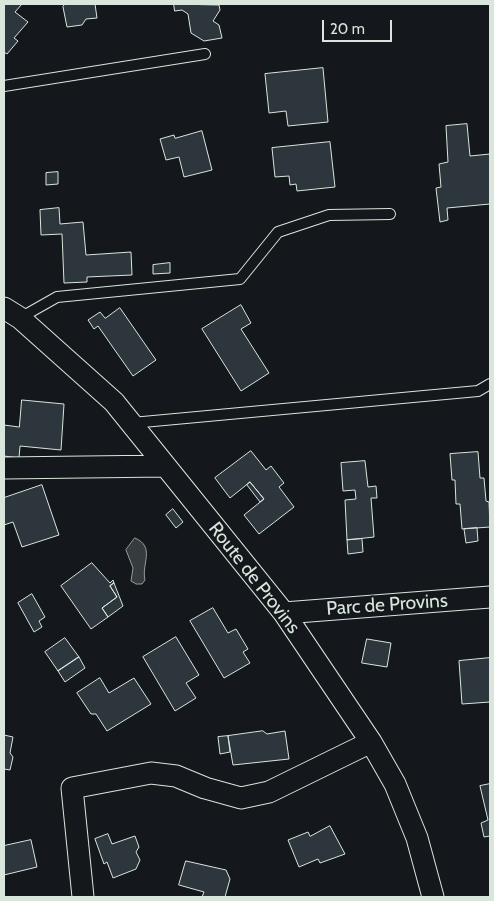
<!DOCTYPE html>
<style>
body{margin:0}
#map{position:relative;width:494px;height:901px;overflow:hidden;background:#14181c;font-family:Cabin,sans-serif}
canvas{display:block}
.frame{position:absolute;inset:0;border:5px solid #d8e6dc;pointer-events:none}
.scale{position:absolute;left:322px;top:20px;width:70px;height:22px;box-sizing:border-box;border:2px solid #d8e6dc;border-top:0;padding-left:6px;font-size:15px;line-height:18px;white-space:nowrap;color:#d8e6dc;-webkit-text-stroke:4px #14181c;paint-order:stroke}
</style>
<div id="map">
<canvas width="494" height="901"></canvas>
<div class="frame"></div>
<div class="scale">20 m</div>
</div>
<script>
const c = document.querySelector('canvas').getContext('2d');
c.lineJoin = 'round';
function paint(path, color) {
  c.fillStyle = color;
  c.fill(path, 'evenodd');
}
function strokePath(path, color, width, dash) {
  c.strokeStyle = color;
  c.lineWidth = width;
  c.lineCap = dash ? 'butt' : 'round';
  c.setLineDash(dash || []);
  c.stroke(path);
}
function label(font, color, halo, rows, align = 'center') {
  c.font = font + ' Cabin,sans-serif';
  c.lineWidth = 4;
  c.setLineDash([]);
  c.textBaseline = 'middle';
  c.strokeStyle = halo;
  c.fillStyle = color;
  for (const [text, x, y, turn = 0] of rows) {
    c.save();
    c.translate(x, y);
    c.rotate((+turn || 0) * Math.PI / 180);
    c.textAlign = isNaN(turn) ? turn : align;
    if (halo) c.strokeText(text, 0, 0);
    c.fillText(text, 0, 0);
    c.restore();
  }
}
const water = new Path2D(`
 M135,538C156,547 141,564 145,580L142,584H136L131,581L133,568L126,550Z`);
const building = new Path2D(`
 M4,4H22L15,12L28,22L14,38L18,41L7,54L4,52Z
 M65,4H95L97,18L86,19L82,25L67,27L63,7Z
 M174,4L219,5L220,10L213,21L219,25L222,38L204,41L191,33L188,14L182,10L175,11Z
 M323,68L328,122L288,126L286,111L269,113L265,74Z
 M467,124L470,156L490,154V204L447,208L448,220L440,222L436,188L441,187L439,164L448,162L446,126Z
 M202,131L212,170L184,177L179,157L166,160L160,139L174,135L175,138Z
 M330,142L335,187L297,191L296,184L290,185L289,176L275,177L272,148Z
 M58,172V184L46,185V173Z
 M59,208L60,224L83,222L86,255L131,252L132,275L87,277V282L64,283L62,234L41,235L40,210Z
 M170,263V273L153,274V265Z
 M241,305L251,323L241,329L269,373L241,391L202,329Z
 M120,308L156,360L133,376L98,326L94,329L88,320L100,312L105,318Z
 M22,400L64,404L61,450L20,446L19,458L4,456V425L19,427Z
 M251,451L266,470L271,466L284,483L279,487L294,507L259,534L244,515L264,499L250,482L230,498L215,478Z
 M478,452L480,478H484L486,501L489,502L490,527L462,529L460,504H456L455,480H452L450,454Z
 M365,461L368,487L376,486L377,498H371L374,537L347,540L345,500L356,499L355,490L343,491L341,463Z
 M250,482L264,499L260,502L247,485Z
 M42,485L59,535L22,547L13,522L4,525V498Z
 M173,509L183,522L176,528L166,515Z
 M477,528L478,541L466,543L464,529Z
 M362,539L363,552L348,554L347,540Z
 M92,563L110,583L113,580L114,583L110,586L117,597L102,608L108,617L91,629L61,586Z
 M114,583L123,606L108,617L102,608L117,597L110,586Z
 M32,594L45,617L39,621L42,627L34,632L18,603Z
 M213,608L228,633L236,629L248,649L243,652L250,663L224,678L190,621Z
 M176,637L199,675L186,683L196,698L175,711L143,657Z
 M65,638L79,657L58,671L45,652Z
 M367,639L391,643L387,667L362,663Z
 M79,657L85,668L65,682L58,671Z
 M490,658V702L462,704L459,661Z
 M100,678L109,693L134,678L151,704L107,731L96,714H91L77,693Z
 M263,731L267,734L285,731L289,759L233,765L228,736Z
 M4,735L13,737L10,753L13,757L10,770L4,769Z
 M228,736L230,752L220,754L218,737Z
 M490,784V836L484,837L481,823L488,820L480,786Z
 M330,826L345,854L320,863L318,859L299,867L288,840L308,832L310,836Z
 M108,834L112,844L135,836L139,847L136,852L140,860L136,869L113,878L107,862L104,864L95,839Z
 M31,840L37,867L4,875V846Z
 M186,861L226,870L230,879L225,897H202L204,892L179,885Z`);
const lane = new Path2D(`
 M4,86L205,54
 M20,318L57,297L240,279L278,232L329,215L390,214
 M132,423L478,391L490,384`);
const street = new Path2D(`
 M4,308L20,318L114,402L284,613L371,742L395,784L417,838L433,897
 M4,468L165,466
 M284,613L490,597
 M83,897L72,788L151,773L176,776L205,788L241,798L269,792L371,742`);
const streetNames = [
 ["Route de Provins",254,578,52],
 ["Parc de Provins",387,605,-4]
];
paint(water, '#363b3e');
strokePath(water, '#939e99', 1);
paint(building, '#2c363c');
strokePath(building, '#d8e6dc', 1);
strokePath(lane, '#d8e6dc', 12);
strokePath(street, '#d8e6dc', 23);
strokePath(lane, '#14181c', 10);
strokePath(street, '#14181c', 21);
label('19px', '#d8e6dc', '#14181c', streetNames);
</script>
